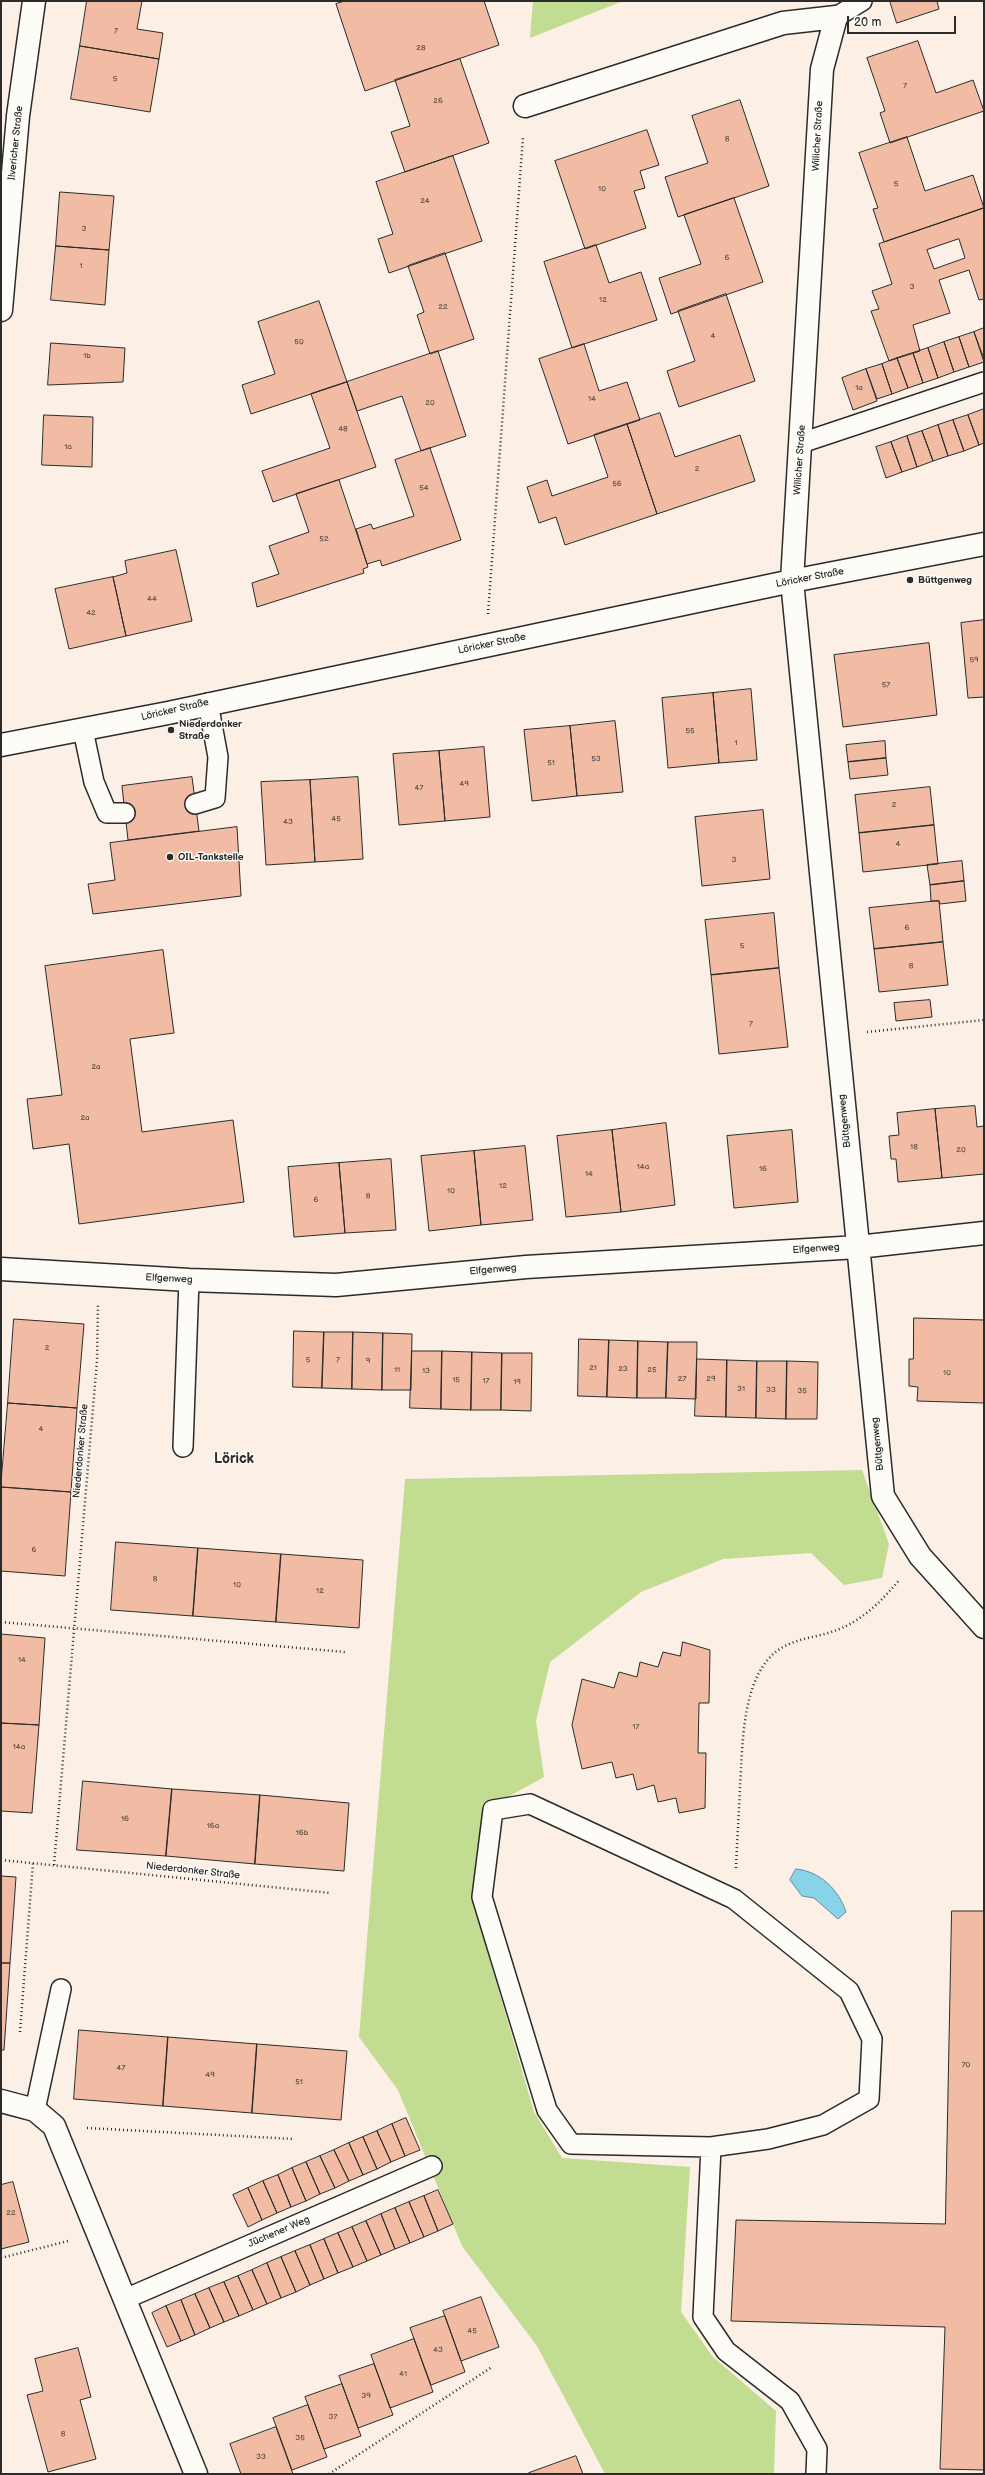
<!DOCTYPE html>
<meta charset="utf-8">
<style>
body{margin:0}
#map{position:relative;width:985px;height:2475px;overflow:hidden;background:#fbefe6;font-family:"Balsamiq Sans",sans-serif}
canvas{display:block}
.frame{position:absolute;inset:0;border:2px solid #2b2b2b;pointer-events:none}
.scale{position:absolute;left:847px;top:16px;width:109px;height:18px;box-sizing:border-box;border:2px solid #2b2b2b;border-top:0;padding-left:5px;font-size:12px;line-height:14px;white-space:nowrap;color:#2b2b2b;-webkit-text-stroke:3px #fdfcf7;paint-order:stroke}
</style>
<div id="map">
<canvas width="985" height="2475"></canvas>
<div class="frame"></div>
<div class="scale">20 m</div>
</div>
<script>
const c = document.querySelector('canvas').getContext('2d');
c.lineJoin = 'round';
function paint(path, color) {
  c.fillStyle = color;
  c.fill(path, 'evenodd');
}
function strokePath(path, color, width, dash) {
  c.strokeStyle = color;
  c.lineWidth = width;
  c.lineCap = dash ? 'butt' : 'round';
  c.setLineDash(dash || []);
  c.stroke(path);
}
function label(font, color, halo, rows, align = 'center') {
  c.font = font + ' "Balsamiq Sans",sans-serif';
  c.lineWidth = 3;
  c.setLineDash([]);
  c.textBaseline = 'middle';
  c.strokeStyle = halo;
  c.fillStyle = color;
  for (const [text, x, y, turn = 0] of rows) {
    c.save();
    c.translate(x, y);
    c.rotate((+turn || 0) * Math.PI / 180);
    c.textAlign = isNaN(turn) ? turn : align;
    if (halo) c.strokeText(text, 0, 0);
    c.fillText(text, 0, 0);
    c.restore();
  }
}
const green = new Path2D(`
 M533,1H623L530,38Z
 M862,1470L889,1544L882,1578L844,1585L811,1553L723,1559L641,1592L550,1662L536,1721L544,1777L486,1809L473,1902L534,2112L562,2158L690,2167L681,2312L713,2357L776,2411L774,2474H605L537,2346L462,2246L398,2090L359,2037L405,1479Z`);
const water = new Path2D(`
 M796,1869C820,1871 839,1890 846,1912L838,1919L814,1898L802,1896L790,1880Z`);
const building = new Path2D(`
 M87,1H142L137,29L163,33L159,59L80,46Z
 M345,1H484L499,45L365,91L336,4Z
 M890,1H937L939,9L897,23Z
 M918,41L936,93L973,80L984,111L890,143L880,113L885,111L867,58Z
 M80,46L159,59L150,112L71,99Z
 M460,59L489,143L405,172L391,132L410,126L395,80Z
 M740,100L769,186L678,217L665,177L708,163L692,116Z
 M647,130L659,165L640,171L645,188L634,191L646,228L585,249L555,161Z
 M907,137L925,191L973,175L984,208L884,242L873,209L878,208L859,153Z
 M453,156L482,241L389,273L378,239L393,234L376,182Z
 M60,192L114,196L109,250L56,246Z
 M734,198L763,282L671,314L659,278L701,264L684,215Z
 M984,208V299L979,300L969,270L939,280L950,313L913,325L920,351L889,361L871,311L879,309L872,291L892,284L879,244ZM959,239L965,258L934,269L927,250Z
 M596,245L609,283L641,272L657,320L572,348L544,262Z
 M56,246L109,250L105,305L51,300Z
 M445,253L474,339L430,354L417,315L424,312L408,266Z
 M726,294L755,381L679,407L667,371L695,361L678,311Z
 M319,301L347,382L251,414L242,385L275,374L258,322Z
 M984,328V359L974,332Z
 M974,332L984,362L969,367L959,337Z
 M959,337L969,367L954,372L944,342Z
 M944,342L954,372L938,378L928,348Z
 M51,343L125,348L123,382L48,385Z
 M584,344L599,391L627,382L640,420L568,444L539,359Z
 M928,348L938,378L923,383L913,353Z
 M438,351L466,436L421,451L402,396L357,411L347,382Z
 M913,353L923,383L908,388L897,358Z
 M897,358L908,388L892,394L882,364Z
 M882,364L892,394L877,399L866,369Z
 M866,369L877,401L853,410L842,378Z
 M347,382L376,467L273,502L262,471L330,448L311,394Z
 M984,409V443L979,445L968,415Z
 M660,413L675,457L740,435L755,481L657,514L627,424Z
 M44,415L93,417L92,467L42,465Z
 M968,415L979,445L964,451L953,420Z
 M953,420L964,451L948,456L938,425Z
 M627,424L657,514L565,545L556,517L539,523L527,487L547,480L552,496L608,477L594,435Z
 M938,425L948,456L933,461L922,431Z
 M922,431L933,461L917,467L907,436Z
 M907,436L917,467L902,472L891,442Z
 M891,442L902,472L886,478L876,447Z
 M430,448L461,540L382,566L380,560L367,564L356,529L371,524L373,529L414,516L395,460Z
 M339,480L368,567L363,569L364,573L257,607L252,583L279,574L269,546L309,532L296,494Z
 M176,550L192,621L126,636L113,577L127,573L125,561Z
 M113,577L126,636L69,649L55,589Z
 M984,620V697L968,698L961,623Z
 M929,643L937,715L843,727L834,655Z
 M751,689L757,760L719,763L713,693Z
 M713,693L719,763L668,768L662,698Z
 M615,721L623,792L577,796L570,726Z
 M570,726L577,796L532,801L524,730Z
 M885,741L886,758L848,762L846,745Z
 M484,747L490,817L445,821L439,751Z
 M439,751L445,821L399,825L393,754Z
 M886,758L888,775L850,779L848,762Z
 M192,777L199,831L128,840L122,786Z
 M358,777L363,859L315,862L310,780Z
 M310,780L315,862L266,865L261,782Z
 M930,787L934,825L859,833L855,795Z
 M763,810L770,879L702,886L695,817Z
 M934,825L938,864L863,872L859,833Z
 M237,827L241,896L93,914L88,884L115,880L110,843Z
 M962,861L964,881L930,885L927,865Z
 M964,881L966,901L940,904L939,901H931L930,885Z
 M939,901L943,942L874,949L869,908Z
 M774,913L779,968L711,975L705,920Z
 M943,942L948,985L879,992L874,949Z
 M163,950L174,1033L130,1039L142,1132L233,1120L244,1202L79,1224L69,1144L33,1149L27,1099L62,1095L45,966Z
 M779,968L788,1047L719,1054L711,975Z
 M930,1000L932,1017L896,1021L894,1003Z
 M975,1106L977,1127L984,1126V1174L942,1178L935,1109Z
 M935,1109L942,1178L898,1182L896,1159H891L889,1136L899,1135L897,1113Z
 M666,1123L675,1205L621,1212L612,1130Z
 M612,1130L621,1212L566,1217L557,1136Z
 M792,1130L798,1202L734,1208L727,1136Z
 M525,1146L533,1220L481,1225L474,1151Z
 M474,1151L481,1225L429,1231L421,1156Z
 M391,1159L396,1230L345,1233L339,1163Z
 M339,1163L345,1233L294,1237L288,1167Z
 M914,1318L984,1320V1403L917,1401L918,1387L909,1386V1359H913Z
 M14,1319L84,1324L77,1408L8,1403Z
 M294,1331L324,1332L322,1388L293,1387Z
 M324,1332H353L352,1389L322,1388Z
 M353,1332L383,1333L382,1390L352,1389Z
 M383,1333L412,1334L411,1390H382Z
 M579,1339L609,1340L607,1397L578,1396Z
 M609,1340L638,1341L637,1398L607,1397Z
 M638,1341L668,1342L666,1398H637Z
 M668,1342H697L696,1399L666,1398Z
 M412,1351H442L441,1409L410,1408Z
 M442,1351L472,1352L471,1410L441,1409Z
 M472,1352L502,1353L501,1410H471Z
 M502,1353H532L531,1411L501,1410Z
 M697,1359L727,1360L726,1417L695,1416Z
 M727,1360L757,1361L756,1418L726,1417Z
 M757,1361H787L786,1419L756,1418Z
 M787,1361L818,1362L817,1419H786Z
 M8,1403L77,1408L71,1492L1,1487Z
 M1,1487L71,1492L65,1576L1,1571Z
 M116,1542L198,1548L193,1616L111,1610Z
 M198,1548L281,1554L276,1622L193,1616Z
 M281,1554L363,1560L359,1628L276,1622Z
 M1,1634L45,1638L39,1725L1,1723Z
 M683,1642L710,1650L709,1703H699L698,1753H706L705,1808L679,1813L676,1798L658,1802L654,1785L637,1790L633,1774L616,1778L612,1762L582,1769L572,1725L582,1679L614,1688L619,1672L637,1677L640,1662L658,1667L663,1652L680,1656Z
 M1,1723L39,1725L32,1813L1,1811Z
 M83,1781L172,1789L166,1856L77,1850Z
 M172,1789L260,1795L255,1864L166,1856Z
 M260,1795L349,1803L344,1871L255,1864Z
 M1,1876L16,1877L10,1963H1Z
 M952,1911H984V2470L940,2469L945,2327L731,2321L736,2220L945,2224Z
 M1,1963H10L4,2050H1Z
 M79,2030L168,2037L163,2106L74,2099Z
 M168,2037L257,2044L252,2113L163,2106Z
 M257,2044L347,2051L341,2120L252,2113Z
 M406,2118L420,2150L405,2156L392,2124Z
 M392,2124L405,2156L391,2162L377,2131Z
 M377,2131L391,2162L377,2169L363,2137Z
 M363,2137L377,2169L363,2175L349,2143Z
 M349,2143L363,2175L349,2181L334,2150Z
 M334,2150L349,2181L335,2188L320,2156Z
 M320,2156L335,2188L320,2194L306,2162Z
 M306,2162L320,2194L306,2201L292,2168Z
 M292,2168L306,2201L291,2207L278,2175Z
 M278,2175L291,2207L277,2213L263,2181Z
 M263,2181L277,2213L262,2220L248,2188Z
 M13,2182L29,2242L1,2249V2185Z
 M248,2188L262,2220L248,2227L233,2195Z
 M438,2190L453,2224L438,2231L424,2196Z
 M424,2196L438,2231L424,2237L409,2202Z
 M409,2202L424,2237L410,2243L395,2208Z
 M395,2208L410,2243L395,2249L381,2214Z
 M381,2214L395,2249L381,2255L366,2221Z
 M366,2221L381,2255L367,2261L352,2227Z
 M352,2227L367,2261L353,2267L338,2233Z
 M338,2233L353,2267L338,2273L324,2239Z
 M324,2239L338,2273L324,2279L310,2245Z
 M310,2245L324,2279L310,2285L295,2251Z
 M295,2251L310,2285L296,2292L281,2257Z
 M281,2257L296,2292L281,2298L267,2263Z
 M267,2263L281,2298L267,2304L252,2270Z
 M252,2270L267,2304L253,2310L238,2276Z
 M238,2276L253,2310L239,2316L224,2282Z
 M224,2282L239,2316L224,2322L209,2288Z
 M209,2288L224,2322L210,2328L195,2294Z
 M195,2294L210,2328L195,2335L181,2300Z
 M481,2297L499,2347L461,2361L443,2311Z
 M181,2300L195,2335L181,2341L166,2306Z
 M166,2306L181,2341L167,2347L152,2313Z
 M445,2316L465,2372L431,2385L410,2328Z
 M414,2339L433,2392L390,2408L371,2355Z
 M78,2348L91,2397L80,2400L96,2459L48,2472L27,2395L43,2391L35,2359Z
 M374,2364L393,2415L358,2428L339,2376Z
 M342,2384L361,2436L324,2449L305,2397Z
 M308,2405L327,2457L292,2470L273,2418Z
 M276,2427L293,2474H241L230,2444Z
 M576,2456L583,2474H530L529,2473Z`);
const path = new Path2D(`
 M488,614L523,137
 M867,1032L984,1020
 M1,1622L345,1652
 M1,1860L331,1893
 M54,1865L97,1361L98,1305
 M736,1868C737,1841 739,1814 740,1786C743,1744 741,1668 785,1646C800,1638 818,1637 834,1631C861,1622 882,1601 900,1579
 M20,2032L33,1863
 M87,2128L294,2139
 M1,2258L68,2241
 M329,2474L492,2367`);
const service = new Path2D(`
 M836,17L862,1
 M801,443L984,382
 M83,730L94,782L107,813H125
 M195,804L215,798L218,757L208,703
 M183,1447L189,1280
 M530,1804L734,1899L849,1991L872,2039L869,2099L823,2125L768,2139L711,2147L571,2144L547,2110L482,1897L493,1810Z
 M35,2110L61,1989
 M711,2147L703,2317L726,2351L790,2401L817,2449L816,2474
 M125,2299L432,2166`);
const minor = new Path2D(`
 M525,106L783,23L836,17L822,69L792,581L883,1496L920,1556L984,1627
 M1,310L18,116L34,1
 M1,1269L189,1280L336,1285L526,1267L858,1247L984,1233
 M1,2101L35,2110L54,2126L196,2474`);
const tertiary = new Path2D(`
 M1,745L168,713L792,581L984,544`);
const markers = [
 [910,580,4,"#2b2b2b"],
 [171,730,4,"#2b2b2b"],
 [170,857,4,"#2b2b2b"]
];
const numberNames = [
 ["7",116,31],
 ["28",421,48],
 ["5",115,79],
 ["7",905,86],
 ["26",438,101],
 ["8",727,139],
 ["5",896,184],
 ["10",602,189],
 ["24",425,201],
 ["3",84,229],
 ["6",727,258],
 ["1",81,266],
 ["3",912,287],
 ["12",603,300],
 ["22",443,307],
 ["4",713,336],
 ["50",299,342],
 ["1b",87,356],
 ["1a",859,388],
 ["14",592,399],
 ["20",430,403],
 ["48",343,429],
 ["1a",68,447],
 ["2",697,469],
 ["56",617,484],
 ["54",424,488],
 ["52",324,539],
 ["44",152,599],
 ["42",91,613],
 ["59",974,660],
 ["57",886,685],
 ["55",690,731],
 ["1",736,743],
 ["53",596,759],
 ["51",551,763],
 ["49",464,784],
 ["47",419,788],
 ["2",894,805],
 ["45",336,819],
 ["43",288,822],
 ["4",898,844],
 ["3",734,860],
 ["6",907,928],
 ["5",742,946],
 ["8",911,966],
 ["7",751,1024],
 ["2a",96,1067],
 ["2a",85,1118],
 ["18",914,1147],
 ["20",961,1150],
 ["14a",643,1167],
 ["16",763,1169],
 ["14",589,1174],
 ["12",503,1186],
 ["10",451,1191],
 ["8",368,1196],
 ["6",316,1200],
 ["2",47,1348],
 ["5",308,1360],
 ["7",338,1360],
 ["9",368,1361],
 ["21",593,1368],
 ["23",623,1369],
 ["11",397,1370],
 ["25",652,1370],
 ["13",426,1371],
 ["10",947,1373],
 ["27",682,1379],
 ["29",711,1379],
 ["15",456,1380],
 ["17",486,1381],
 ["19",517,1382],
 ["31",741,1389],
 ["33",771,1390],
 ["35",802,1391],
 ["4",41,1429],
 ["6",34,1550],
 ["8",155,1579],
 ["10",237,1585],
 ["12",320,1591],
 ["14",22,1660],
 ["17",636,1727],
 ["14a",19,1747],
 ["16",125,1819],
 ["16a",213,1826],
 ["16b",302,1833],
 ["70",966,2065],
 ["47",121,2068],
 ["49",210,2075],
 ["51",299,2082],
 ["22",11,2213],
 ["45",472,2331],
 ["43",438,2350],
 ["41",403,2374],
 ["39",366,2396],
 ["37",333,2417],
 ["8",63,2434],
 ["35",300,2438],
 ["33",261,2457]
];
const streetNames = [
 ["Willicher Straße",818,136,-87],
 ["Ilvericher Straße",16,143,-84],
 ["Willicher Straße",800,460,-86],
 ["Löricker Straße",810,578,-11],
 ["Löricker Straße",492,644,-12],
 ["Löricker Straße",175,710,-13],
 ["Büttgenweg",845,1121,-96],
 ["Elfgenweg",816,1249,-4],
 ["Elfgenweg",493,1270,-5],
 ["Elfgenweg",169,1279,3],
 ["Büttgenweg",878,1444,-96],
 ["Niederdonker Straße",81,1451,-85],
 ["Niederdonker Straße",193,1871,6],
 ["Jüchener Weg",279,2232,-23]
];
const poiNames = [
 ["Büttgenweg",918,580],
 ["Niederdonker",179,724],
 ["Straße",179,736],
 ["OIL-Tankstelle",178,857]
];
const districtNames = [
 ["Lörick",234,1459]
];
paint(green, '#c2dc92');
paint(water, '#89d3e9');
strokePath(water, '#63909d', 1);
paint(building, '#f1bca3');
strokePath(building, '#2b2b2b', 1);
strokePath(service, '#2b2b2b', 22);
strokePath(minor, '#2b2b2b', 25);
strokePath(tertiary, '#2b2b2b', 25);
strokePath(path, '#2b2b2b', 2.5, [1, 3]);
strokePath(service, '#fdfcf7', 19);
strokePath(minor, '#fdfcf7', 22);
strokePath(tertiary, '#fdfcf7', 22);
for (const [x, y, r, color] of markers) {
  const dot = new Path2D();
  dot.arc(x, y, r, 0, 2 * Math.PI);
  c.fillStyle = color;
  c.fill(dot);
  strokePath(dot, '#fdfcf7', 1.5);
}
label('8px', '#5c4f49', null, numberNames);
label('10px', '#2b2b2b', '#fdfcf7', streetNames);
label('bold 10px', '#2b2b2b', '#fdfcf7', poiNames, 'left');
label('bold 14px', '#2b2b2b', '#fdfcf7', districtNames);
</script>
